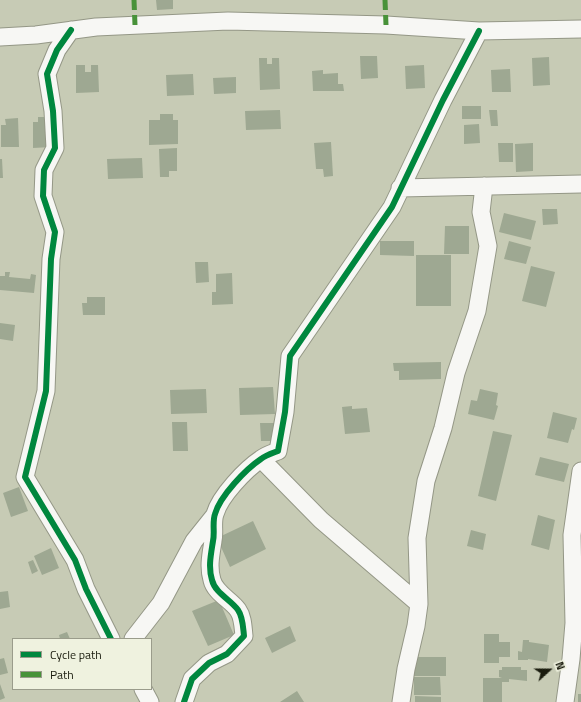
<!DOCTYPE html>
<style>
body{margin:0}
#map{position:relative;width:581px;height:702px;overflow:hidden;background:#c7cbb5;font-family:"Titillium Web",sans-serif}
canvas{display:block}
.legend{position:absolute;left:12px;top:638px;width:140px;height:52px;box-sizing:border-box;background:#eff2df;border:1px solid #9a9c8b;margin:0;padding:5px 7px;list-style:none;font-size:12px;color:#1a1c0e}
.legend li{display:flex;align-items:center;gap:8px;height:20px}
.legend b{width:20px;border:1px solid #9a9c8b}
.north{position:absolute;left:529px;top:650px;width:40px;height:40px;-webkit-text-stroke:3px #eff2df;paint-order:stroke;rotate:69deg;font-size:11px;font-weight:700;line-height:16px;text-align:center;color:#1a1c0e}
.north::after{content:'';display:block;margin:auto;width:14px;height:18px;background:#1a1c0e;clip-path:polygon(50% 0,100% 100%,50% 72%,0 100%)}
</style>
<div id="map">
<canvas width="581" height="702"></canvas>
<ul class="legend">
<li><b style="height:5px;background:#00873e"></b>Cycle path</li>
<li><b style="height:5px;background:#489239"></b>Path</li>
</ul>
<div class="north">N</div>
</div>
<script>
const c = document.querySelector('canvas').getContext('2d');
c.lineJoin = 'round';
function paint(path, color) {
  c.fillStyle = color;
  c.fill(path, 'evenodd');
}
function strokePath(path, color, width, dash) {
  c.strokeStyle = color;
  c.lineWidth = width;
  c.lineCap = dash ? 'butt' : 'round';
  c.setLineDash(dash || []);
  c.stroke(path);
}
const building = new Path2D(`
 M156,0H173V9L157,10Z
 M360,56H377L378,78L361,79Z
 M549,57L550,85L533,86L532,58Z
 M259,58H267V64H272V58H279L280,89L260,90Z
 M76,65H85V72H91V65H98L99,92L76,93Z
 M424,65L425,88L406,89L405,66Z
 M510,69L511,92H492L491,70Z
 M323,70V74L338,73V84H343L344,91H313L312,71Z
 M193,74L194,95L167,96L166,75Z
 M236,77V93L214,94L213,78Z
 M462,106H481V119H462Z
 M280,110L281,129L246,130L245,111Z
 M489,110H497L498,126H491Z
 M160,114H173V120H178V144L149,145V120H160Z
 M38,117H50L51,147L33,148V122H38Z
 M18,118L19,147H1V125H6L5,119Z
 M479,124L480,143L464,144V125Z
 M331,142L333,176L324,177L323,169H316L314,143Z
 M498,143H513V162H499Z
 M533,143V171L516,172L515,144Z
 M177,148V171H169V177H160L159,149Z
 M142,158L143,178L108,179L107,159Z
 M0,159H2L3,178H0Z
 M542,209H557L558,224L543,225Z
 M504,213L536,221L531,240L499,232Z
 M445,226H469V254H444Z
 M380,241H414V256L380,255Z
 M509,241L531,247L526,264L504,259Z
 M416,255H451V306H416Z
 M195,262H208L209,282L196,283Z
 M531,266L555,272L546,307L522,301Z
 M5,272H10L9,277L30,279L31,274L36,275L34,293L0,290V276H5Z
 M232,273L233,304L212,305V292H216V274Z
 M87,297H105V315H83L82,303H87Z
 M0,323L15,325L13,341L0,339Z
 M441,362V379L399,380V371H394L393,363Z
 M273,387L275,414L240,415L239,388Z
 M206,389L207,413L171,414L170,390Z
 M480,389L498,393L496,405L498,406L494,420L468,414L471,400L477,401Z
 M352,406V409L367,408L370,432L345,434L342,407Z
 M553,412L577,418L574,430L572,429L568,443L547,438Z
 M172,422H187L188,451H173Z
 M260,423H276V441H261Z
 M493,431L512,435L496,501L478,496Z
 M540,457L569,464L564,482L535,475Z
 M19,487L28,511L11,517L3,493Z
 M538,515L555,520L549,550L531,545Z
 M253,521L266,549L230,567L217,538Z
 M471,530L486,534L483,550L467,546Z
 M51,548L59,568L42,575L34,556Z
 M33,560L38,571L32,574L28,562Z
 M8,591L10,607L0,609V592Z
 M219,600L234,635L208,646L192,611Z
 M290,626L296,641L272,653L265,638Z
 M67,632L70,639H60L59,635Z
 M484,634H499V642H510V657H499V663H484Z
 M523,640H529V642L549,645L547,662L528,659V660H518V651L522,652Z
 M413,657H446V676H414Z
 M4,658L8,673L0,675V659Z
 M502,667H521V670H527V681L509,679V682H502V702H483V678H502L499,677V670H502Z
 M414,677H440L441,695H414Z
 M0,684L5,698L0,700Z
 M297,691L304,702H280Z
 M578,694H581V702H578Z
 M415,696L441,697V702H415Z`);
const minor = new Path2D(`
 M71,30L57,50L47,74L53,111L55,148L44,170L43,196L55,232L51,259L46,391L25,477L75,560L86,589L111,639
 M0,37L36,35L96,27L228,21L386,25L479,31L581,29
 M400,188L581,184
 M261,459L321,520L419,604
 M133,639L161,603L194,541L214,516
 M143,689L150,702
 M184,702L192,679L209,663L227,654L244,636C243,627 243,617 238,610C231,600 215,593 212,580C208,567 211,554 213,541C215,533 212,522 215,514C220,496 246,469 261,459C266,455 273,453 278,451L285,412L290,356L392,207L443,100L479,31
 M401,702L406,669L416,626L419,604L417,538L426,481L443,428L456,373L477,311L488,246L481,212L484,186
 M565,702L571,659L574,623L572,535L581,471`);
const quiet = new Path2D(`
 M134,0L135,25
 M385,0L386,25`);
const cycleway = new Path2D(`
 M71,30L57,50L47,74L53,111L55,148L44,170L43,196L55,232L51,259L46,391L25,477L75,560L86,589L111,639
 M184,702L192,679L209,663L227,654L244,636C243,627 243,617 238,610C231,600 215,593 212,580C208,567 211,554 213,541C215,533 212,522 215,514C220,496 246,469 261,459C266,455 273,453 278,451L285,412L290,356L392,207L443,100L479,31`);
paint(building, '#9ea892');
strokePath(minor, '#949786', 19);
strokePath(minor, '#f7f7f4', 17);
strokePath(quiet, '#489239', 5, [10, 5]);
strokePath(cycleway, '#00873e', 6);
</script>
